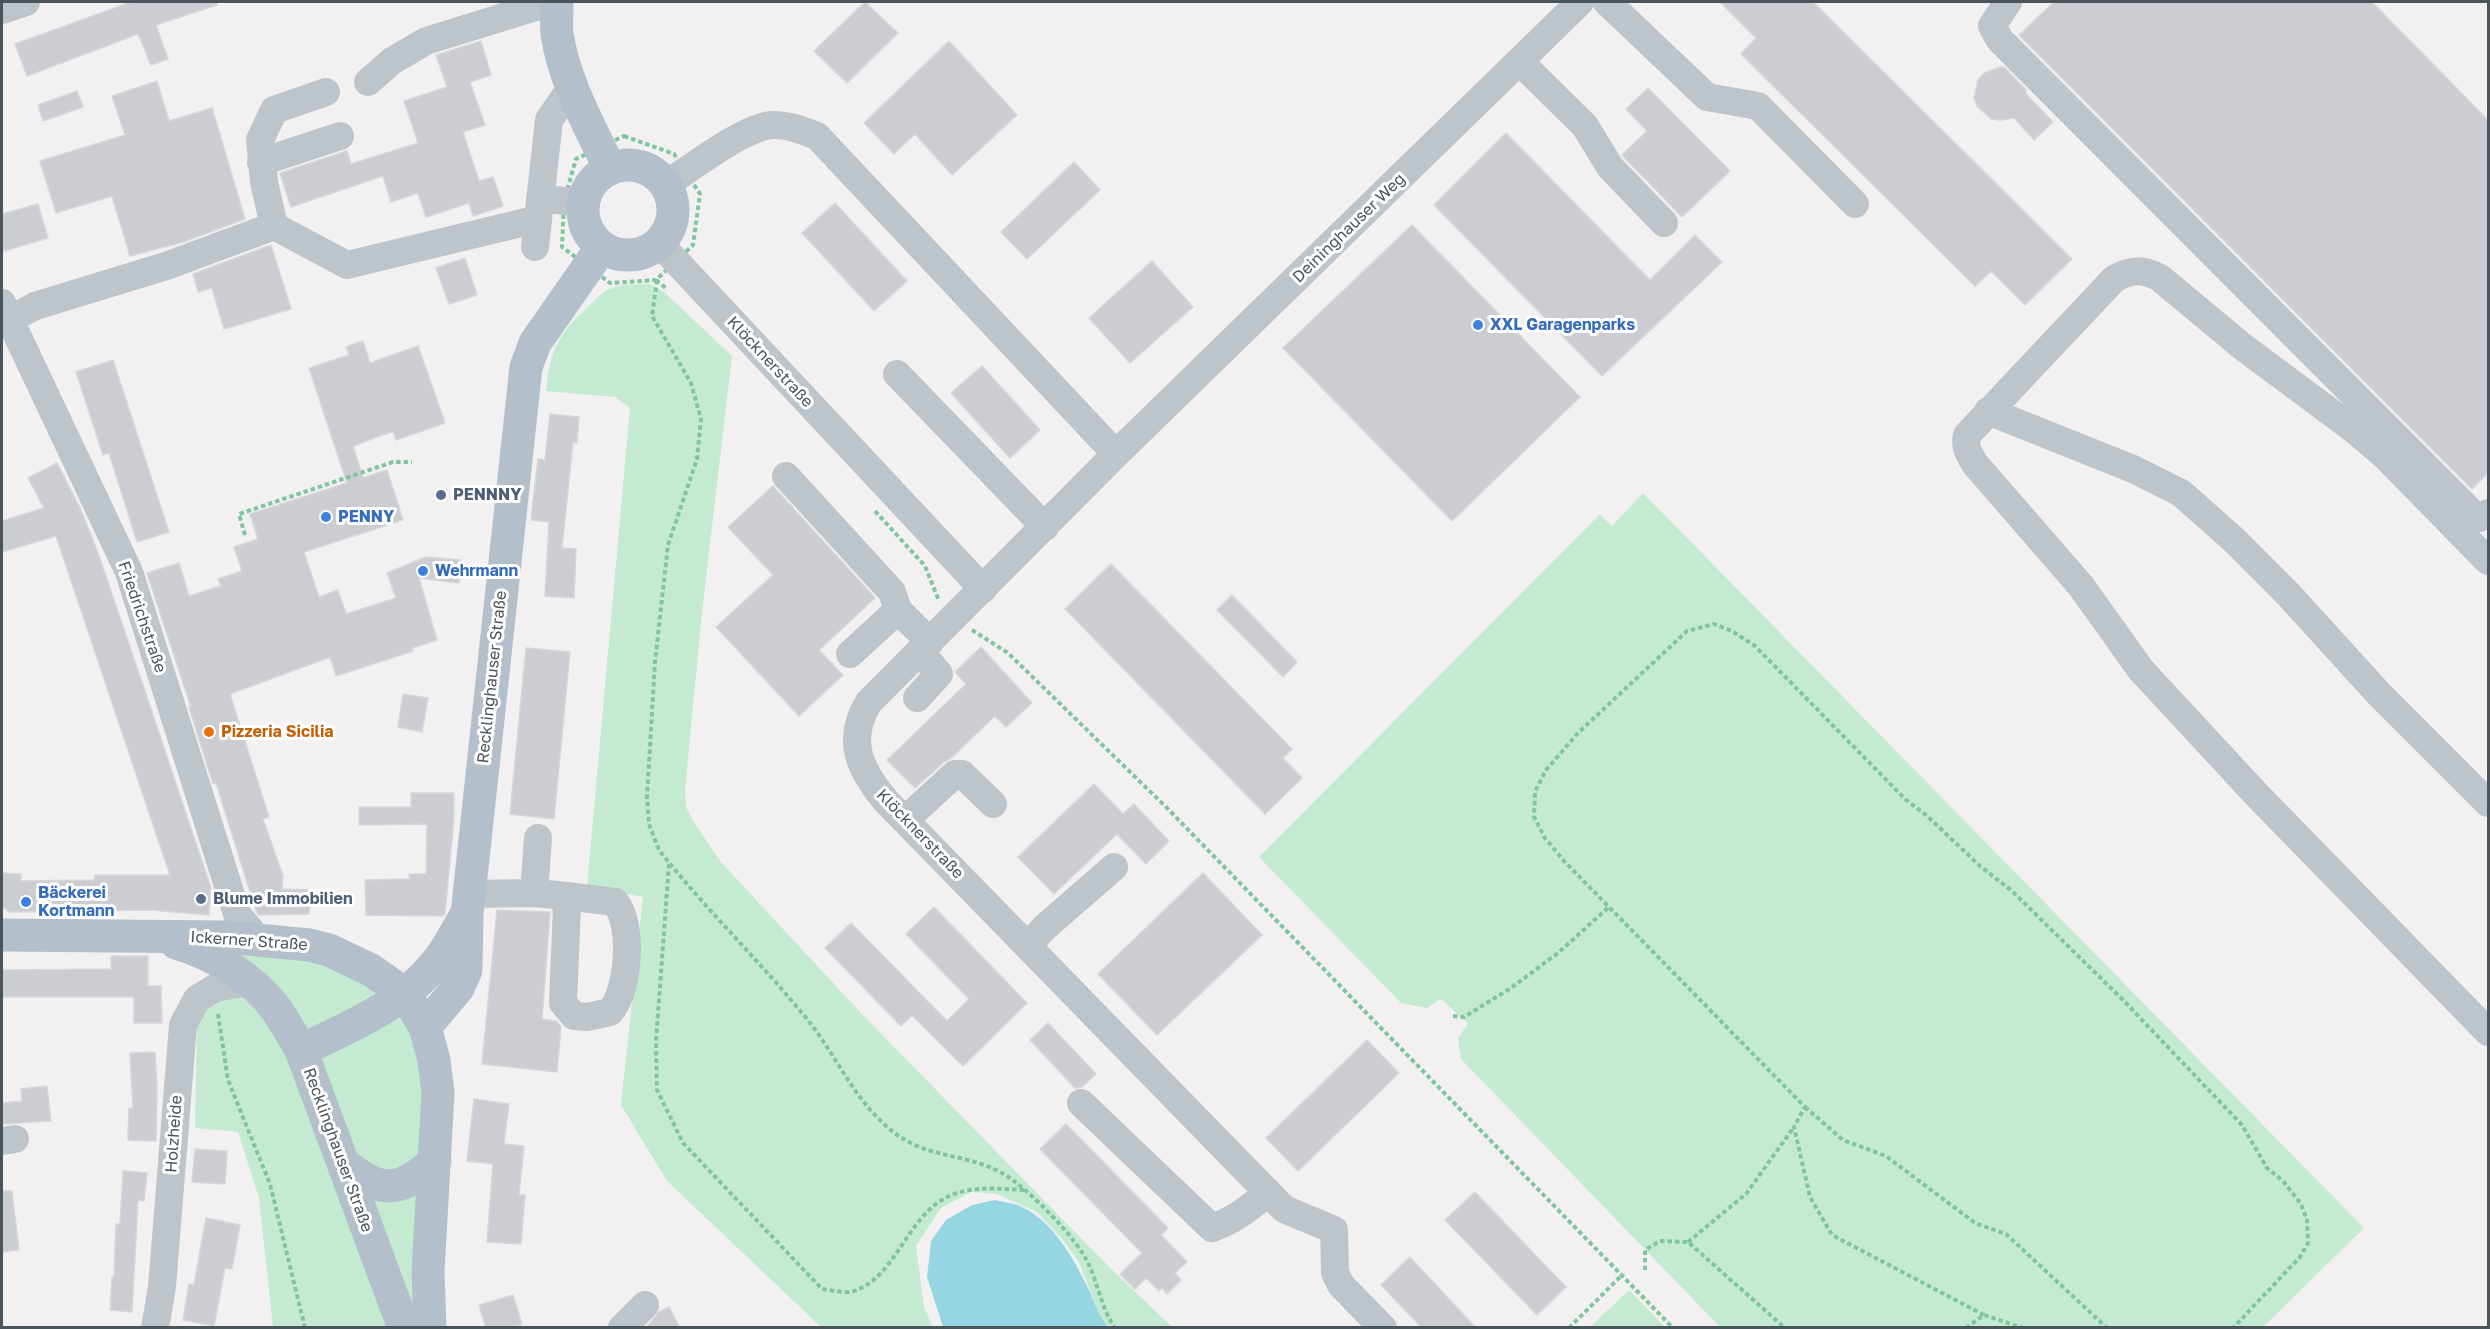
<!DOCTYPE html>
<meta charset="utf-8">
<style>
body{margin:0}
#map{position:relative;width:2490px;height:1329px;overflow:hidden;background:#f2f0f0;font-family:"Golos Text",sans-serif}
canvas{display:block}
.frame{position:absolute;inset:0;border:3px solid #4a545b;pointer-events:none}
</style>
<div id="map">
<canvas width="2490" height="1329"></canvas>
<div class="frame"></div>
</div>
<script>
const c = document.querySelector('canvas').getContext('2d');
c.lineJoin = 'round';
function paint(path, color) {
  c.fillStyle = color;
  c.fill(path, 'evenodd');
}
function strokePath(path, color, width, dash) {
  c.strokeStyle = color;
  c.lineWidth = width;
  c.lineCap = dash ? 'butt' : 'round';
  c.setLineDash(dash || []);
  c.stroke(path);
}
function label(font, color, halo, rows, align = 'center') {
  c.font = font + ' "Golos Text",sans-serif';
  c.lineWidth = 6;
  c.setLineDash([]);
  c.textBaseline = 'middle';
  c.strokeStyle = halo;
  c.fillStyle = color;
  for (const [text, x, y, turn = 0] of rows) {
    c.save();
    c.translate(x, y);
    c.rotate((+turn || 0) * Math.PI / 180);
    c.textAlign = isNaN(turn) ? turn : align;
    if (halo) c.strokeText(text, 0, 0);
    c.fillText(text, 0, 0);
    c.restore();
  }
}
const green = new Path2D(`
 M650,284L663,291L732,356L702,612L685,790L686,807L693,821L721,862L859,1011L1109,1267L1172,1327H1108L1101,1319L1079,1262L1061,1238L1037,1212L997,1194L971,1192L941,1208L916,1246L924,1307L933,1327H821L667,1181L621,1105L643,897L587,886L630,408L615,397L546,391C550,350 559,332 590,305C597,299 603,291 612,288C623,283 638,285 650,284Z
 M1643,493L2364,1228L2263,1327H1720L1461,1059L1458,1038L1468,1024L1441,999L1427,1008L1401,1003L1259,857L1600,514L1612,526Z
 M239,947L333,962L378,985L411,1027L425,1056L421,1327H273L259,1198L238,1132L195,1128L197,1021Z
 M1629,1290L1665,1327H1590Z`);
const water = new Path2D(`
 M995,1200C1002,1202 1011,1203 1018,1205C1051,1219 1072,1255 1087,1286C1094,1300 1098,1315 1108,1327H943L927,1277L931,1241L946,1220L972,1205Z`);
const building = new Path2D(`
 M131,2H217V5L156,25L168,59L151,65L138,34L27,76L15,44Z
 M865,2L898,33L847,83L814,51Z
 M1720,2H1813L2072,259L2025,305L1991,271L1975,286L1741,54L1756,38Z
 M2054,2H2372L2488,120V473L2472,489L2019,35Z
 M481,41L491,75L470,82L485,125L463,132L479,181L493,177L503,206L473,216L469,203L426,217L418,193L391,202L383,176L291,207L280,173L347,151L351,164L418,143L404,101L447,87L436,55Z
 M949,41L1017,115L952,175L915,134L894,154L864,123Z
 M2001,67L2005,68L2026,90V94L2053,122L2034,140L2014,118L2000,120L1991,119L1977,106L1974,98L1978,80L1984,73Z
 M157,81L169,121L212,108L245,219L183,242L130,256L112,196L56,213L40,161L125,135L112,96Z
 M1648,88L1730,171L1682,217L1622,155L1647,131L1626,109Z
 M77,91L83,107L43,121L38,105Z
 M1506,133L1650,280L1695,235L1722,262L1602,376L1434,205Z
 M1074,162L1100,190L1027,259L1001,232Z
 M835,203L907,281L874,311L802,233Z
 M38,204L48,238L4,251L2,241V214Z
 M1412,225L1580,397L1452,521L1283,348Z
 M271,245L291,309L224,329L212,288L198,292L193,274Z
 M465,258L477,295L449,304L436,268Z
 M1152,261L1193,307L1130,363L1089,318Z
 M363,341L370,363L418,346L445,423L396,440L393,431L353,446L363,478L387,470L403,520L304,552L319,597L338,590L346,614L396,598L387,573L426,557L461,560L459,583L419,578L437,640L412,648L413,651L336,676L330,657L230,694L269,817L263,819L283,876L282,889L310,890L309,914L259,915L256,911L216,783L213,784L189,707H191L147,573L179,563L189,596L221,586L218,579L242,571L234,547L258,539L250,514L347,483L309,368L349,355L346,347Z
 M113,360L169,532L137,542L109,453L103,455L76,372Z
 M982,366L1040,430L1010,458L951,393Z
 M550,414L579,417L577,443L573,442L562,548L576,549L574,598L545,596L549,522L531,520L538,459L545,460Z
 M57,463L81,510L98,553L143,685L211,888L209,915L150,910L10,912L2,907V873L21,874V881L94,880L95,875H170L56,536L2,552V521L44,508L28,478Z
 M773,486L875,598L819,650L843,675L799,716L716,627L773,575L728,527Z
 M1111,564L1292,749L1283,758L1302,778L1265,814L1065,609Z
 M1232,595L1297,662L1283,677L1217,610Z
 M981,647L1032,703L1006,727L995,716L950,759L944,762L915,788L887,760L966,684L955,672Z
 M526,648L570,652L554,819L510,814Z
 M403,694L428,698L422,732L398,727Z
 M1094,784L1123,814L1134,804L1169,841L1146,864L1117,834L1054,894L1018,857Z
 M411,793H454V818L445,913L444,916L366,915L365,880L410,879L409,874H426L427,824L359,825V807H411Z
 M1203,873L1262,935L1157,1035L1098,974Z
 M934,907L1027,1003L963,1066L912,1015L901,1026L825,948L851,923L947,1021L969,999L906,934Z
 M497,910L550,912L542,1019L556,1021L561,1026L557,1072L482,1064Z
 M111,956H148V986H161L162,1023H134V997H2V970L111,969Z
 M1048,1023L1096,1074L1082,1087L1075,1088L1030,1040Z
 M1367,1040L1399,1073L1298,1171L1266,1138Z
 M155,1052L157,1088L156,1141L128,1140L129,1108L133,1109L130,1053Z
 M47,1086L51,1121L2,1124V1103L22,1101L21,1089Z
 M474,1099L509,1104L504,1144L524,1146L519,1195H525L521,1244L487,1242L493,1164L467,1161Z
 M1066,1124L1168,1228L1161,1235L1187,1262L1175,1273L1181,1280L1167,1294L1162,1288L1159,1291L1146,1278L1135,1289L1120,1274L1142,1253L1040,1149Z
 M195,1149L227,1151L225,1184L192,1182Z
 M123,1171L147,1173L144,1201L138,1200L132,1312L110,1310L112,1277H114L116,1224H120Z
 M2,1191H12L19,1250L2,1252Z
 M1475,1192L1566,1287L1537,1315L1445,1220Z
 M206,1218L240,1225L232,1269L225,1268L214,1326L183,1320L189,1284L194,1285Z
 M1410,1257L1476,1328H1422L1381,1285Z
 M513,1295L522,1324L511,1328H486L479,1305Z
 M669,1307L680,1328H646L659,1312Z`);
const path = new Path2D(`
 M624,136L674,154L700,194L693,245L656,280L610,283L562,247L564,201L576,159Z
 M656,280L667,289
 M657,280L652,316L691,383L701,419L697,459L668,545L655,662L647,797L649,824L659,850C706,910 763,964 811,1024C836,1057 853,1095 883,1123C922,1161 959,1150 1002,1173C1027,1187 1078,1239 1089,1265C1098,1284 1102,1310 1115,1328
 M875,511L925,566L939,601
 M245,535L239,514L393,462H412
 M972,630L1008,653L1166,807L1673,1328
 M669,864L656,1041L657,1090L683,1143L822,1289C831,1290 846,1294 854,1291C895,1278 907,1217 947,1197C972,1185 999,1189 1025,1190
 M218,1014L228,1080L270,1184L305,1328
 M1453,1016L1464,1017L1511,988L1558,953L1609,907
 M1805,1107L1843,1140L1886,1156L1975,1223L2006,1234L2107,1328
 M1688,1242L1746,1194L1794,1127
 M1645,1270V1250L1660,1241L1688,1242L1785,1328
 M1984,1315L1832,1235L1810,1197L1794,1127L1805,1107L1564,861L1545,838L1534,817L1535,792L1546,770L1577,734L1687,631L1714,624L1732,631L1755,646L1905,799L1926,815L1980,866L2012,891L2124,1001L2242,1125L2267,1168L2283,1181L2301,1204L2307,1220L2308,1243L2300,1257L2233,1328
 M1569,1328L1622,1275
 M1966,1328L1984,1315L2023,1328`);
const minor = new Path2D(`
 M1607,2L1707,97L1758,106L1855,204
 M2008,2L1992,26L2000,40L2473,514L2479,518L2488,513
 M2,10L26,2
 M1520,62L1585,126L1610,167L1664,223
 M368,82L392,61L426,41L552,2
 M261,162L340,136
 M665,185C690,169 744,127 772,125C788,124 803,131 817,136L1116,454
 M540,199L584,202
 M274,226L264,182L260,140L274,110L326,92
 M659,243L983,589
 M535,247L549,120L564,98L574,92
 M2,303L129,572L237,914L258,939
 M2,324L35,306L166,266L274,226L347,265L538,219
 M897,374L1045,527
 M1988,411L2133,469L2181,493L2234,540L2288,594L2379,694L2488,803
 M786,476L892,592L898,610L930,642
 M2488,561L2384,455L2356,431L2243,347L2160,278C2143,269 2131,269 2114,279L1967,435C1964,447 1969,454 1975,464L2081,586L2141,670L2256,794L2488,1032
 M850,654L898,610
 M917,698L939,674L920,651
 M905,820L955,774H962L993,804
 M534,893L538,838
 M469,894L534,893L558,895L567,906L563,1003L574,1016L587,1017L610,1012C629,991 634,924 615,902L558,895
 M1028,946L1044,928L1114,867
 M1081,1103L1212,1228C1235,1220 1251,1207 1268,1192
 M2,1141L15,1139
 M155,1328L162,1287L183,1025L197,999L215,988L248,982
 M622,1328L645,1305
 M1383,1328L1341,1285L1335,1273L1334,1230L1284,1209L886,801C860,770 845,740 869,702L1116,454L1580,2`);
const major = new Path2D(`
 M557,2C557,12 556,24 557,34C564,81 590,127 610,169
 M583 210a45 45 0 1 1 90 0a45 45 0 1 1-90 0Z
 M2,935L226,937L309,945L329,950L371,970L405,994L425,1027L434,1060L438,1093L428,1272L430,1328
 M176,943C213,954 252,977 276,1009C285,1022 293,1036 301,1050L404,1328
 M425,1027L458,988L466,970L467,914L526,367L535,343L602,247
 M301,1050C352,1026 408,1003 442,955C451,942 458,928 466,915
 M343,1163C380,1194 399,1194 435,1161`);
const markers = [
 [1478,325,6,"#3f7fe0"],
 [441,495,6,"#5c6f8a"],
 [326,517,6,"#3f7fe0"],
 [423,571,6,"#3f7fe0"],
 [209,732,6,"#e8710a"],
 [201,899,6,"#5c6f8a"],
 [26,902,6,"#3f7fe0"]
];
const streetNames = [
 ["Deininghauser Weg",1349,228,-44],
 ["Klöcknerstraße",770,362,47],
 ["Friedrichstraße",142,617,71],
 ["Recklinghauser Straße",492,677,-84],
 ["Klöcknerstraße",920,834,46],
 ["Ickerner Straße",249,941,4],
 ["Holzheide",174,1134,-86],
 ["Recklinghauser Straße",338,1150,70]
];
const shopNames = [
 ["XXL Garagenparks",1490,325],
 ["PENNY",338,517],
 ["Wehrmann",435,571],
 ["Bäckerei",38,893],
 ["Kortmann",38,911]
];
const serviceNames = [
 ["PENNNY",453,495],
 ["Blume Immobilien",213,899]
];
const foodNames = [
 ["Pizzeria Sicilia",221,732]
];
paint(green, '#c4ebd1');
paint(water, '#96d6e3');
paint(building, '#cbcdd2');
strokePath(building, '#d5d7db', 1.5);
strokePath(path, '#7fc59f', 4, [4.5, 3]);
strokePath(minor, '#bdc5cb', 28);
strokePath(major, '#b3c0cb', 33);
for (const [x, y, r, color] of markers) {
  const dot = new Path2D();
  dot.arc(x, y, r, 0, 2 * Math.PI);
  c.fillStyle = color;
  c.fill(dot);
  strokePath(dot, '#fff', 2);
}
label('16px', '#4a545b', '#fff', streetNames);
label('bold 16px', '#366cbe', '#fff', shopNames, 'left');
label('bold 16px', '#4e5e75', '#fff', serviceNames, 'left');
label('bold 16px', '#c56008', '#fff', foodNames, 'left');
</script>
